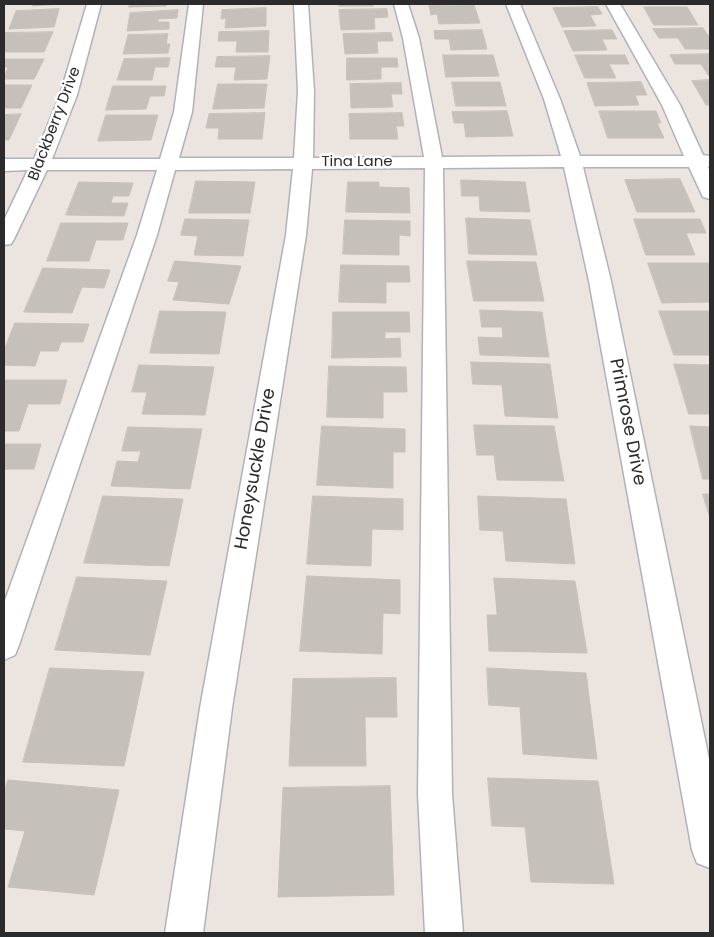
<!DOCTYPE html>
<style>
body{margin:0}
#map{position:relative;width:714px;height:937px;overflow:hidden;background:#ece5df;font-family:Poppins,sans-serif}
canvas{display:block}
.frame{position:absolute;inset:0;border:5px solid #2b2b2b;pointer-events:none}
</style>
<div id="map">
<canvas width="714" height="937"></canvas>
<div class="frame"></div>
</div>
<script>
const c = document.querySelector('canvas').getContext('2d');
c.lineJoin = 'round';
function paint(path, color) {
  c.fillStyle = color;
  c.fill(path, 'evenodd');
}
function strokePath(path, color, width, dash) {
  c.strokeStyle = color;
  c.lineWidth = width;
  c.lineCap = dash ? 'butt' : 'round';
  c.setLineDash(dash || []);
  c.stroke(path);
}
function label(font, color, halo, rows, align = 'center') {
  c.font = font + ' Poppins,sans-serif';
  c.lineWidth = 5;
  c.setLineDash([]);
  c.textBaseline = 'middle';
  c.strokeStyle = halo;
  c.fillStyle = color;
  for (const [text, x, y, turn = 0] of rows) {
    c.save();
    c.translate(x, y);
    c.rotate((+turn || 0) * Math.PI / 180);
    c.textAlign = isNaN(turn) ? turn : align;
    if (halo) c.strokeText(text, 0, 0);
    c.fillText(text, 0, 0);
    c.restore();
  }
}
const building = new Path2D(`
 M34,4H61L33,6Z
 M130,4H167L166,6L129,7Z
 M339,4H373V6H339Z
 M474,5L480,23L439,24L437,14L431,15L429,6Z
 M598,7L602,14L590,15L596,26L562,27L553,8Z
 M644,7H687L698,25H654Z
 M266,8V26L225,28L226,18L221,19L222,10Z
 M59,9L54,27L9,29L16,11Z
 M387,9L388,17L374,18L375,29L341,30L339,10Z
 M178,10L177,18L158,19V22H169V29L127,31L130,13Z
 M703,28L710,38V49H685L678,38H659L653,29Z
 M482,30L487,49L451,50L449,39H435L434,31Z
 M612,30L617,39H602L607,50L573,51L564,31Z
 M269,31L268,52H236L237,41H218L219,32Z
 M53,32L44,52H4L5,33Z
 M391,33L393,41H377L378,53L345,54L343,34Z
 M168,34L166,44H170L168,53L123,54L128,35Z
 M710,54L709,76L701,64H675L670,55Z
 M443,55H493L499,76L446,77Z
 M575,55H625L629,64H609L616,78H585Z
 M270,56L267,79L234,80L236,67H215L217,57Z
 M170,58L168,67H155L152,80H117L124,59Z
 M347,58H397L398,67H381V79L347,80Z
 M4,59H44L34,79H4L8,67H4Z
 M710,80V105H706L692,81Z
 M452,82H500L506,106H456Z
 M641,82L647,95H635L639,105L595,106L587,83Z
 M401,83L402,94H391L393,107L351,108L350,84Z
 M218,84H267L264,108L213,109Z
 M4,85H32L21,108H4Z
 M113,86H166L164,96H150L146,109L106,110Z
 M507,111L513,136L466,137L464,123H454L452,112Z
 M599,111H656L661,123H657L664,138H608Z
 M265,113L262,139H218L219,128H206L209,114Z
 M402,113L404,126H396L398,139H350L349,114Z
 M21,114L9,140H4V115Z
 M106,115H158L151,140L98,141Z
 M680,179L695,212H637L625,180Z
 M461,180L525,182L530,212L480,211L479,196H462Z
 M196,181L255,182L250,213H189Z
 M79,182L133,183L129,196H113L111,203H128L124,216L66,215Z
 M348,182H379V187L409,188L410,213L346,212Z
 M466,218L530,220L537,255L469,254Z
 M185,219L249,220L243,256L194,255L198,236L181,235Z
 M634,219H700L706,233H686L695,255H646Z
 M345,220L410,221V236L399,235V255L343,254Z
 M61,223H128L123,240H96L89,261H47Z
 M175,261L241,266L229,304L173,300L179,282L168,281Z
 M467,261L536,262L544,301H474Z
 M648,263H710V302L662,303Z
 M341,265L409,266L410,282H386V303L339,302Z
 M43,268L110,270L104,288L82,287L72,313L24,312Z
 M480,310L542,312L549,357L480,355L478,337L503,338L502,327H482Z
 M160,311L226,312L219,354L150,353Z
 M659,311H710V355H674Z
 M333,312H409L410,332H385V339L400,338L401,357L332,358Z
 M15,323L89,324L83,342H61L58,351H40L35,366L4,365V351Z
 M471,362L550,364L558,418L505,416L502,385L473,384Z
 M674,364L710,365V414H689Z
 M139,365L214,367L205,415L142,414L147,392H132Z
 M329,366L406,367L407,392H383V418L327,417Z
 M4,380H67L60,404H28L19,431H4Z
 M474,425L554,426L564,481L497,480L494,455H477Z
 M322,426L405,429V452H393V488L317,485Z
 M690,426L710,427V479H703Z
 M128,427L202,429L190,489L111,486L117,461L138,462L141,451H122Z
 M4,444H41L34,469H5L4,472Z
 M703,494H710V518Z
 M103,496L183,499L169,566L84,563Z
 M313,496L403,499V530L372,529L371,566L307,564Z
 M478,496L566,499L575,564L506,561L503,531L480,530Z
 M307,576L400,580V614L383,613L382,654L300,651Z
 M77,577L167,581L150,655L55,650Z
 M494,578L575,581L587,653L489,651L487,615H497Z
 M50,668L144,672L124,766L23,762Z
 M487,668L586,673L597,759L523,754L520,707L489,705Z
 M396,678L397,717H365L366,766H289L293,679Z
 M488,778L598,781L614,884L531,882L525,827L492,826Z
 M8,780L119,790L94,895L8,887L25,831L4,829V794Z
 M390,786L394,895L278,897L283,788Z`);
const minor = new Path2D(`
 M87,4H101L77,95L52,159H160L174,112L189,4H203L192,112L179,158H294L298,91L294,4H308L314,91L313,158L424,157L403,38L394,4H408L419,38L442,157L561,156L544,99L506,4H520L560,99L580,156H684L662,105L606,4H620L680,105L703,155L710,156V166L708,167L710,172V199L703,197L689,167H583L611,281L710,764V868L697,863L692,850L589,281L564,167L443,168L452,794L463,933H425L418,794L425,168L312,169L306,235L232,708L203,933H165L200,708L286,235L293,169L175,170L157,235L19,645L15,655L4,660V603L137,235L157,170H47L14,239L11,244L4,245V220L28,170L4,171V159H34L60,95Z`);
const farStreetnames = [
 ["Blackberry Drive",55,124,-69],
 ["Tina Lane",357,162]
];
const streetNames = [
 ["Primrose Drive",627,422,79],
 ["Honeysuckle Drive",256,469,-80]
];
paint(building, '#c5c0ba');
strokePath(building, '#c8c1b8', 1);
strokePath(minor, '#afb2bb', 3);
paint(minor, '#fff');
label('15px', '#2b2b2b', '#fff', farStreetnames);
label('18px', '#2b2b2b', '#fff', streetNames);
</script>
